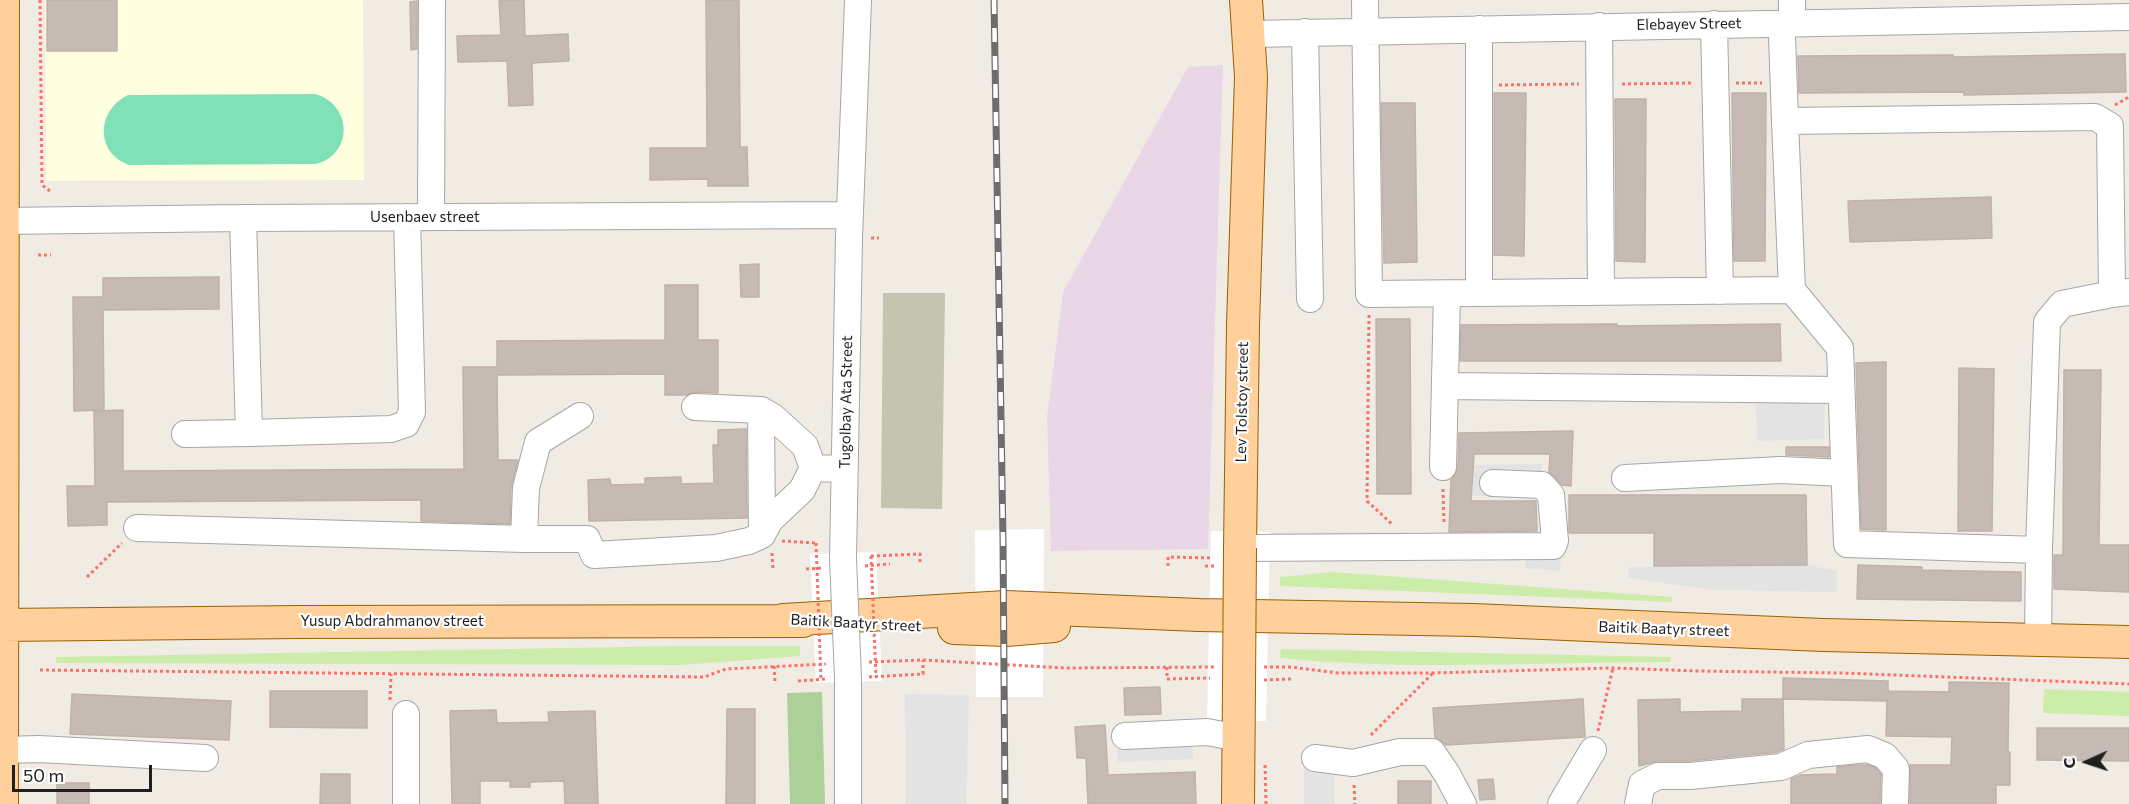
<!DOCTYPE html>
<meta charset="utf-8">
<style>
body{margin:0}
#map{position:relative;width:2129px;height:804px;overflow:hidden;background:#f0ece4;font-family:Commissioner,sans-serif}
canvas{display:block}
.north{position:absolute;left:2057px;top:732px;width:60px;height:60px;-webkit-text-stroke:4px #fff;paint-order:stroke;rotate:267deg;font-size:16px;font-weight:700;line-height:24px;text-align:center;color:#1f1f1f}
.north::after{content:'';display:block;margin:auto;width:21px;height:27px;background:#1f1f1f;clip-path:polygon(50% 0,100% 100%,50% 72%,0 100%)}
.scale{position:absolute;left:12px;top:765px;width:140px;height:27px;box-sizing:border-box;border:3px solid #1f1f1f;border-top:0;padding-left:8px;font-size:18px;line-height:21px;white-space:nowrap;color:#1f1f1f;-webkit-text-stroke:4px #fff;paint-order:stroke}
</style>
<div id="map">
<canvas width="2129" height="804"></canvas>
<div class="north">С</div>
<div class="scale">50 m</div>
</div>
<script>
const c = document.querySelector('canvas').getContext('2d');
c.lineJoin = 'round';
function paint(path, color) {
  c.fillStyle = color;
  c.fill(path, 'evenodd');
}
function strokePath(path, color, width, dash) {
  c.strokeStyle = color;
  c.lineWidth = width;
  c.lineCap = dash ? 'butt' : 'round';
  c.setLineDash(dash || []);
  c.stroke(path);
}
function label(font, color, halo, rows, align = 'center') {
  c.font = font + ' Commissioner,sans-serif';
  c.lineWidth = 4.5;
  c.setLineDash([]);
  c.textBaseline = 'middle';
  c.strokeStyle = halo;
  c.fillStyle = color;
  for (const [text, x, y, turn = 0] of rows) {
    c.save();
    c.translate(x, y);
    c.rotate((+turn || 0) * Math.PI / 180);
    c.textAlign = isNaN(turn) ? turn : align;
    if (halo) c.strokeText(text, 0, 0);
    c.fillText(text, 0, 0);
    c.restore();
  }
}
const industrial = new Path2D(`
 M1223,65L1208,549L1051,551L1047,417L1063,292L1188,67Z`);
const education = new Path2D(`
 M45,0H363L364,180L46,181Z`);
const construction = new Path2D(`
 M883,293H945L942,509L881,508Z`);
const grass = new Path2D(`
 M1333,572L1672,597V602L1280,586V577Z
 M680,646H800V656L680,665L56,663V657Z
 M1281,649L1671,657V662C1541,662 1409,671 1280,658Z
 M2044,689L2129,692V716L2043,713Z`);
const forest = new Path2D(`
 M822,692L825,804H790L787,693Z`);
const pitch = new Path2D(`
 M315,94C352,104 354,154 316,164L129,165C94,152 97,110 128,95Z`);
const parking = new Path2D(`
 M1756,394H1825L1824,439L1757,441Z
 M1542,464L1540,497L1469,496L1471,465Z
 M1387,532V545L1272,546V533Z
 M1527,553L1561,556L1560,571L1525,568Z
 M1807,565L1837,571V592L1712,590L1628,578L1629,567Z
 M905,694L969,695L966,804H906Z
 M1192,736L1193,759L1118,762L1117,739Z
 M1304,758H1334V804H1304Z`);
const pier = new Path2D(`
 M1044,529L1043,697H976L975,530Z
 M1211,531L1270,532L1266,721L1207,722Z
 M876,552L882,681L816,683L810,554Z`);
const building = new Path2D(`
 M47,0H117V51H47Z
 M499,0H524L525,36L568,34L569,61L532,63L533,105L509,106L507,61L458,62L457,36L501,35Z
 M706,0H739L740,147H747L748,186H708V179L650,180V148H707Z
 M417,1V49L411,50L410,2Z
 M2125,54L2126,92L1964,95V92L1799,93L1798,56L1953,55V57Z
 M1494,93H1526L1524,256L1494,255Z
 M1732,93H1766L1765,261H1734Z
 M1615,99H1646L1645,262L1616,261Z
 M1381,103H1415L1417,262L1384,263Z
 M1991,197L1992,238L1850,242L1848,201Z
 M759,264V297H741L740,265Z
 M219,277V309L103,310L104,410L74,411L73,297H103V278Z
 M665,285H698V340H718V393L696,392L687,395H665V374L497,375L498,460H518L511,487L510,524L421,521V500L107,502V525L68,526L67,486H95L94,411L123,410V471L464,469L463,367H497V341L665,340Z
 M1376,319H1410L1411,494H1377Z
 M1617,324V326L1780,324L1781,361H1460L1461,325Z
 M1886,362V530L1861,529L1856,363Z
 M1959,368L1994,369L1992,531H1958Z
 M2064,370H2101L2099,545H2129V592L2054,589V555H2063Z
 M746,429L747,518L589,521L588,480L610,479L611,485L645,484V478L681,477V484L714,483L713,445H718V430Z
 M1573,431L1571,486L1562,485L1549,472L1550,454H1474L1471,501H1536L1537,531L1449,532L1451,480L1455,475L1458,468L1459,433Z
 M1786,447H1829V457L1786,455Z
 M1569,495H1806L1807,565L1654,566V533H1569Z
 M1858,565L1922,567V570L2021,572V601L1857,599Z
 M1783,678L1888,681V691L1949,692V682L2009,683L2008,752H2010V785H1996V804H1910V765H1951L1952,737L1886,736L1887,699V701L1783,699Z
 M1160,687L1161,714L1125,715L1124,688Z
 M270,691H367V728L270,727Z
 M72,694L231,701L229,740L70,734Z
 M1583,699L1585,737L1446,745L1439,739L1435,738L1433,708Z
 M1680,699V712L1742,711V699H1783L1784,749L1777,752L1689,761H1658L1639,766L1638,700Z
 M727,709H755V804H726Z
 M496,710L497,723L549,722L548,712L595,711L598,804H565L564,781L530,782V787H510V781H480V804H452L450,711Z
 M1105,725L1108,775L1195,772L1196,804H1088L1086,758H1077L1075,727Z
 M2037,728H2129V761L2037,760Z
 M1858,765H1868L1876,768L1881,774L1880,804H1791V779L1801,775L1837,774V767Z
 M321,774H350V804H320Z
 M1493,779L1495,799L1480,800L1478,780Z
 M1398,781H1431V804H1398Z
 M57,783H89V804H57Z`);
const path = new Path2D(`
 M40,0L42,185L50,191
 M1736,83H1762
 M1622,84L1693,83
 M1499,85L1579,84
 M2115,105L2129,97
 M871,238H879
 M38,255H51
 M1369,315L1367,501L1393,525
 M1443,489L1444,524
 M782,541L816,543
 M772,553L773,569
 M871,556L920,554V565
 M865,566L890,564
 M1168,566V557L1213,558
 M1205,566H1214
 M806,569L823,568
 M87,577L122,543
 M869,662L923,660L1065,668L1216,667
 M774,666L775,682
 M1167,667V679L1210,678
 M1264,667H1291L1338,673H1433L1613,668L1698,671L1842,673L2129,684
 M40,670L704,677L726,669L826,664
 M869,677L923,674V660
 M1264,680L1291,679
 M798,681L826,679
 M390,700L391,674
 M1598,731L1613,668
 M1371,735L1433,673
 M1265,765L1266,804
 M1354,785L1355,804`);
const minor = new Path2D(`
 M1365,0L1369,294L1792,290
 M1792,0V22
 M1714,24L1720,291
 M1599,26L1601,292
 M1305,32L1310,299
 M1250,34L2129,17
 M1782,36L1785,121L2095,117L2110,126L2112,294L2129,292
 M1785,121L1792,290L1840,348L1847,544L2039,550L2038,640
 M431,217L432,0
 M243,218L249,433L391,429L406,424L412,412L407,217
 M0,221L243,218L849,215
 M1479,293V29
 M1446,386L1841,390
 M695,407L761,410L773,417L805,446L813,468
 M761,410L762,535
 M580,416L538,442L526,488L524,539H587L594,555L716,548L749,541L762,535L770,520L802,490L813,468L845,469
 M185,434L249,433
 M1443,467L1447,294
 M1625,478L1781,470L1843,473
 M137,528L524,539
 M1240,548L1553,546L1555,541L1551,495L1542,485L1493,483
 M2039,550L2047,322L2062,304L2112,294
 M843,559L849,238L858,0
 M848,678V804
 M406,714V804
 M1125,736L1207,732L1239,738
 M3,750L39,749L205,758
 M1315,758L1353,763L1400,752H1432L1447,774L1463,804
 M1561,804L1593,750
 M1638,804L1642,784L1658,776H1690L1781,767L1808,755L1868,749L1885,756L1896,769L1895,804`);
const major = new Path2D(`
 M1240,548L1243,325L1251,77L1246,0
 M783,620L1006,607L1199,615L1473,620L1823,635L2129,642
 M0,625L300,622L803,621
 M954,628L1006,630L1054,626
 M2,804L3,0
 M1238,804L1239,687`);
const rail = new Path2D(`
 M994,0L1003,539L1005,804`);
const pathBridge = new Path2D(`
 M816,543L821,679
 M871,556L876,677`);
const minorBridge = new Path2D(`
 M843,559L848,678`);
const majorBridge = new Path2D(`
 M1239,687L1240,548`);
const streetNames = [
 ["Elebayev Street",1689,24,-1],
 ["Usenbaev street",425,217],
 ["Tugolbay Ata Street",846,402,-89],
 ["Lev Tolstoy street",1242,402,-89],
 ["Yusup Abdrahmanov street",392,621],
 ["Baitik Baatyr street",856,623,3],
 ["Baitik Baatyr street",1664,629,2]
];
paint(industrial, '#e9d6e6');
paint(education, '#fffede');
paint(construction, '#c5c4b0');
paint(grass, '#cceca9');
paint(forest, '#abd198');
paint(pitch, '#80e1b8');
paint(parking, '#e3e3e3');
paint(pier, '#fff');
paint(building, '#c5bbb4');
strokePath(building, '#c2b1a6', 1.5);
strokePath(minor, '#a6a6a6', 28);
strokePath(major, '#996100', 34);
strokePath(path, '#fe7167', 3, [3, 3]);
strokePath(minor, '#fff', 26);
strokePath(major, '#ffd09b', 32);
strokePath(rail, '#6d6d6d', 7);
strokePath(rail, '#fff', 4.5, [14]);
strokePath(minorBridge, '#a6a6a6', 28, []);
strokePath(majorBridge, '#996100', 34, []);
strokePath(pathBridge, '#fe7167', 3, [3, 3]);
strokePath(minorBridge, '#fff', 26);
strokePath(majorBridge, '#ffd09b', 32);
label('15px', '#1f1f1f', '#fff', streetNames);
</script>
